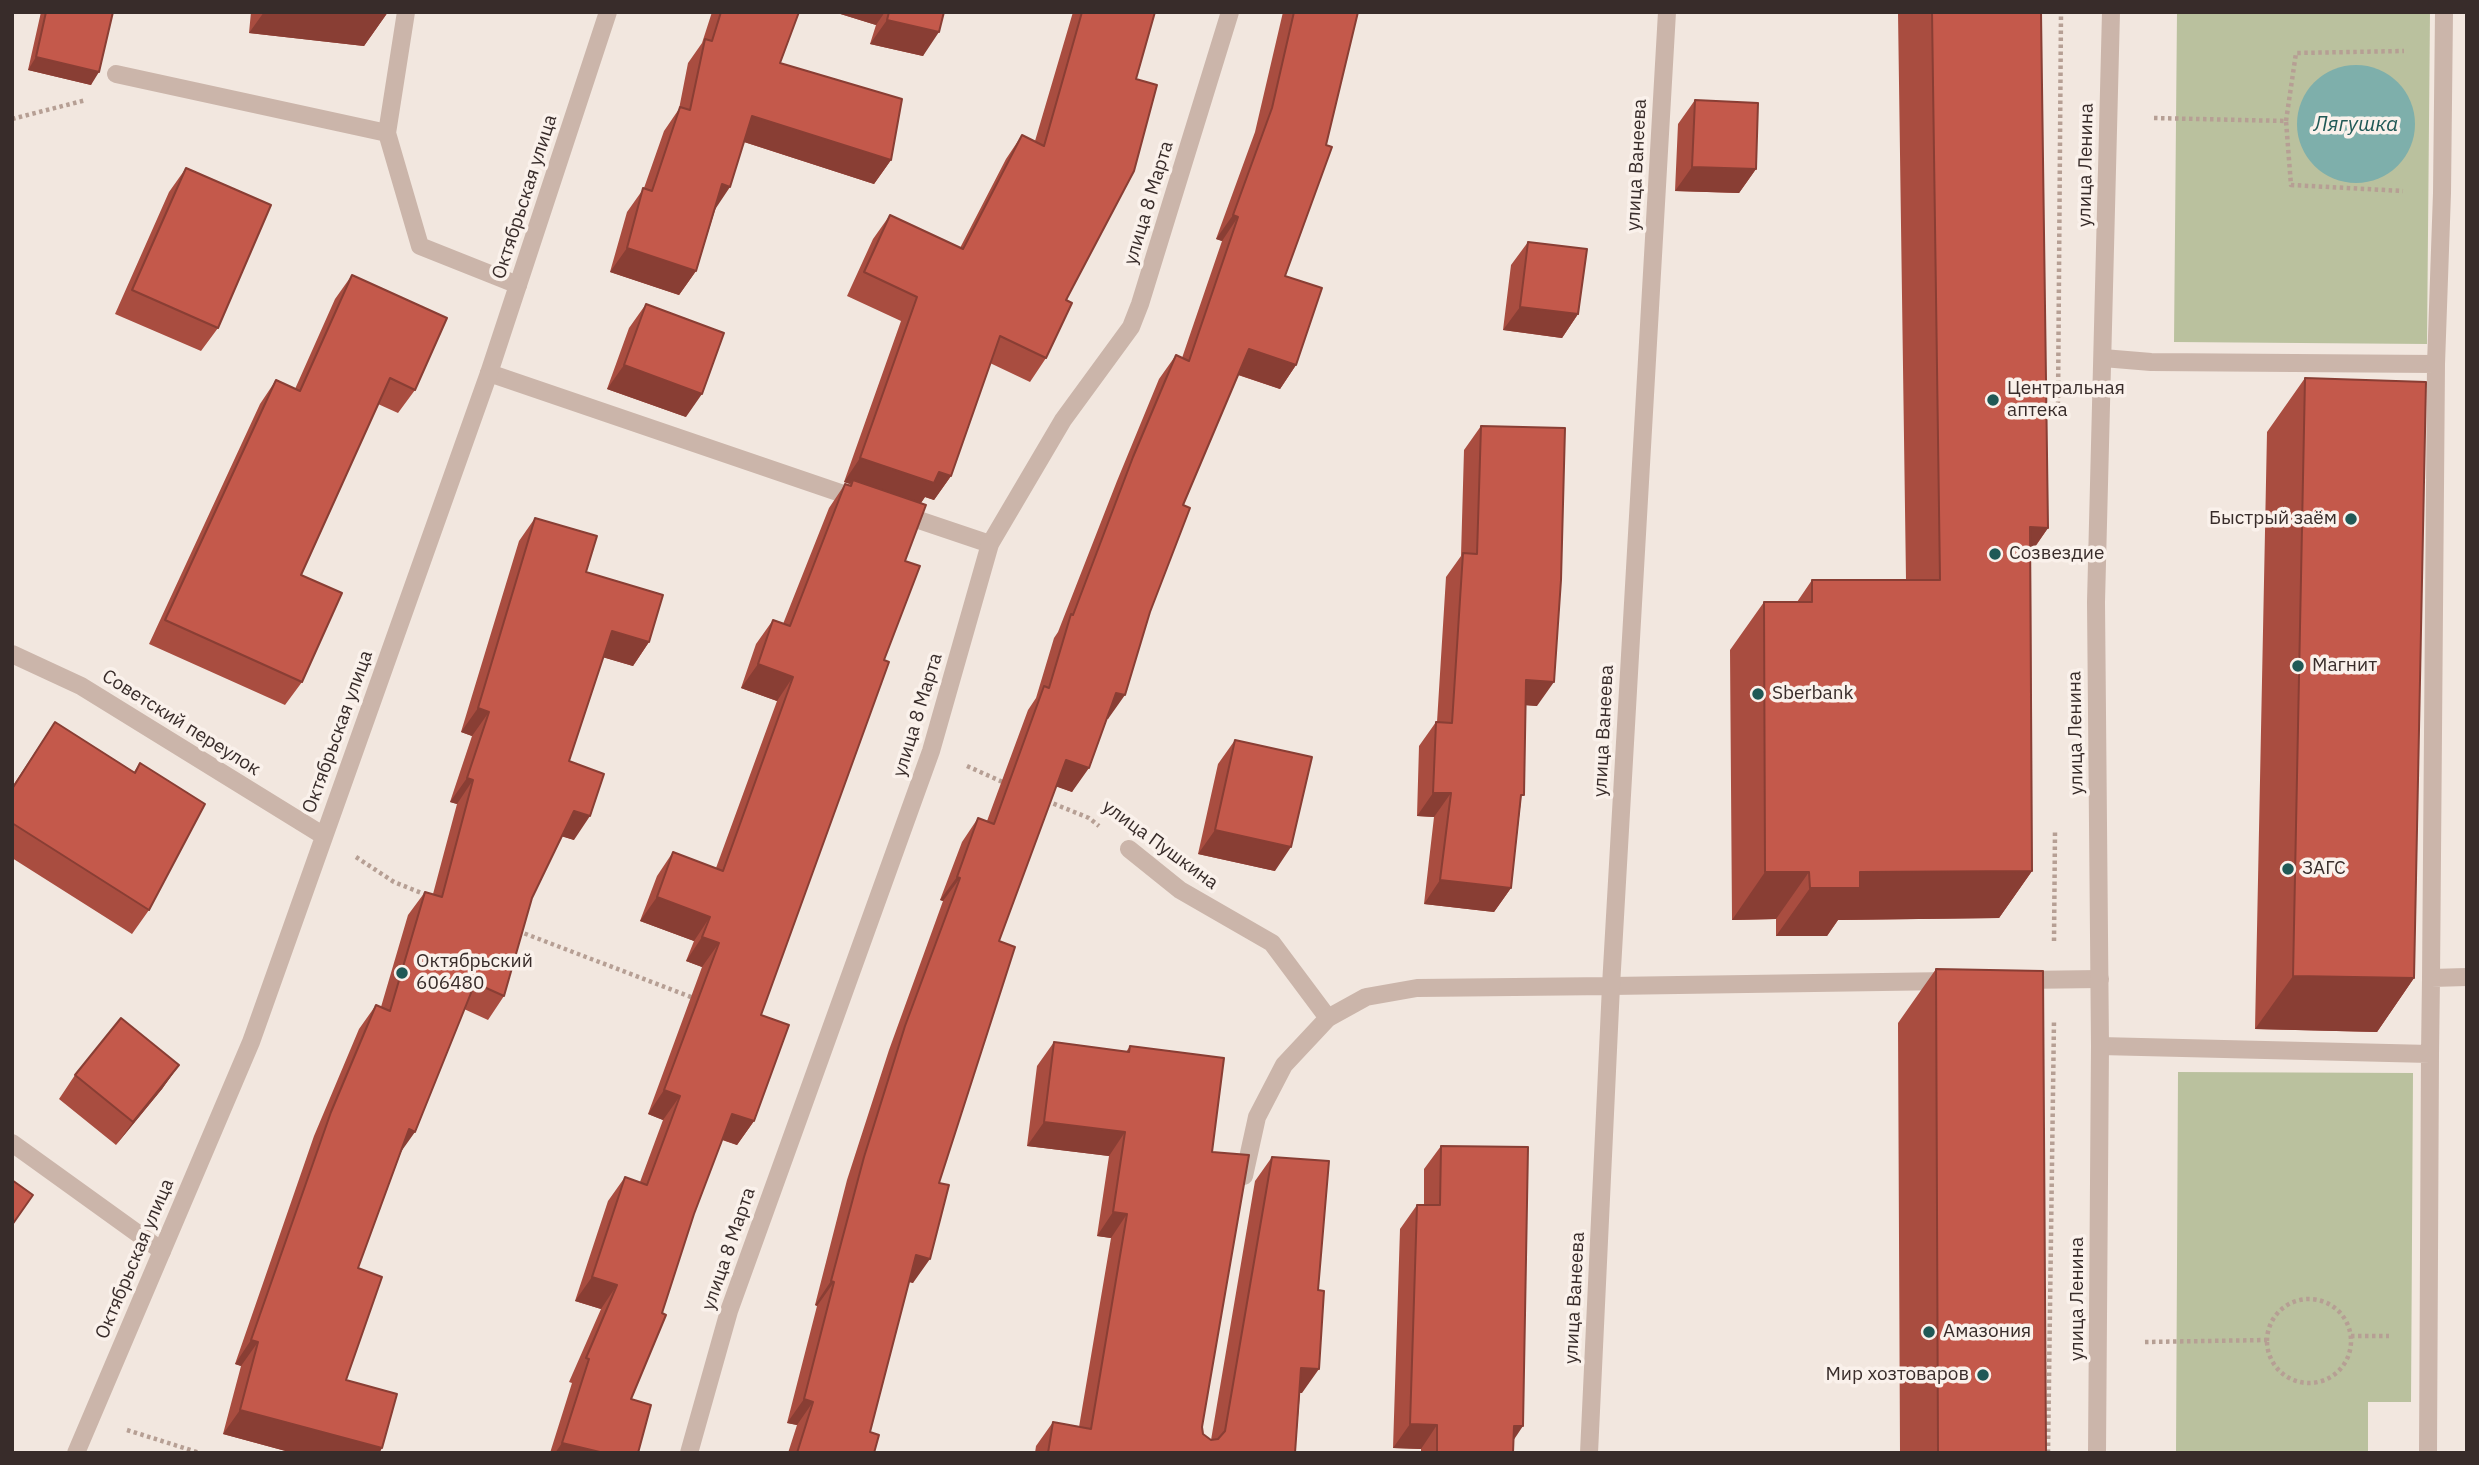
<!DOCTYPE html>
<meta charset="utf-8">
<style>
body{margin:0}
#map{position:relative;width:2479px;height:1465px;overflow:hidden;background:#f2e7df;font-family:"IBM Plex Sans",sans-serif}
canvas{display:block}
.frame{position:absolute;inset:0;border:14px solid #382c2a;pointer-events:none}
</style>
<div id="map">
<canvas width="2479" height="1465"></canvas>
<div class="frame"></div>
</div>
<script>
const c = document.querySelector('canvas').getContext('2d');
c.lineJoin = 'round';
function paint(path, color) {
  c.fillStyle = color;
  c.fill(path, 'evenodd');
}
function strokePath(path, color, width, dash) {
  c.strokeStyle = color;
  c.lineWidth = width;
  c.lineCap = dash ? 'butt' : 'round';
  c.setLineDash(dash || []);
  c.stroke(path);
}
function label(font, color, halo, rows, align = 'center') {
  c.font = font + ' "IBM Plex Sans",sans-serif';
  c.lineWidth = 7;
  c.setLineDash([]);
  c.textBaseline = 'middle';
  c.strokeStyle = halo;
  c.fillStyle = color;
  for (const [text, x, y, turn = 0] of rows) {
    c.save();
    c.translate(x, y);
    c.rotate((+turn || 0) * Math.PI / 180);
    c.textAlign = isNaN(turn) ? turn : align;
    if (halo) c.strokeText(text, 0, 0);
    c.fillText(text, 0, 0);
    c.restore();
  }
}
const green = new Path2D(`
 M2177,12H2430L2427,344L2174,342Z
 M2178,1072L2413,1073L2411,1402H2368V1453H2176Z`);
const water = new Path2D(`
 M2297 124a59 59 0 1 1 118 0a59 59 0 1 1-118 0Z`);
const path = new Path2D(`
 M2154,118L2286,121L2291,185L2403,191
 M12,119L86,100
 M2286,121L2296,53L2404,51
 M2058,405L2061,12
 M967,766L1007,784
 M1047,801L1089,818L1099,826
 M356,857L394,882L429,896
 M518,931L696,999
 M2054,941L2055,831
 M2267 1341a42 42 0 1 1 84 0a42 42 0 1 1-84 0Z
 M2351,1336H2389
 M2145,1342L2267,1340
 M127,1430L200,1453
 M2048,1453L2054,1020`);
const service = new Path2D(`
 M406,12L387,133L420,246L518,285
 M116,74L387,133
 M2103,358L2151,362L2436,364
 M489,373L861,500
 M898,513L990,544
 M1129,849L1180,890L1272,943L1328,1018
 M2431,978L2436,364L2442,193L2444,12
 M2020,980L2100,979
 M1611,986L1950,981
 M2100,1046L2430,1054L2431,978L2467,977
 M12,1143L162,1251
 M2428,1453L2430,1054`);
const minor = new Path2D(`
 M12,654L81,686L324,836
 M1244,1176L1257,1117L1284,1065L1328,1018L1366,997L1417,988L1611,986
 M76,1453L251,1042L489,373L608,12
 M689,1453L729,1311L931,751L990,544L1063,420L1131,327L1140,304L1230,12
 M1589,1453L1611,986L1667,12
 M2097,1453L2100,1046L2096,602L2111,12`);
const wall = new Path2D(`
 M41,12H113L91,85L28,70Z
 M251,12H388L364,46L249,33Z
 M712,12H799L780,63L891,160L874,184L744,142L715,210L696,271L679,295L610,272L627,212L644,188L664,131L679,109L688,63L702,43Z
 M834,12H944L923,56L870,44L876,25Z
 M1073,12H1155L1066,300L1046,358L1030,382L990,363L951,476L934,500L925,497L921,503L905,561L884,660L761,1015L754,1121L737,1145L722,1140L694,1214L631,1399L638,1453H550L572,1383L569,1382L601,1309L575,1301L608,1201L625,1177L640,1182L663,1120L648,1114L702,967L686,961L694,941L640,921L657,876L673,852L716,868L777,701L741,688L756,644L773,620L783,624L829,508L845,484L849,485L850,484L844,482L901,321L847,296L873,239L890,215L960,248L1006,159L1022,135L1035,141Z
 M1283,12H1358L1285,276L1296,365L1280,389L1238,375L1183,505L1108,719H1107L1072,792L1056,786L999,941L913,1283L909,1282L870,1432L874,1453H788L797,1425L787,1423L817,1306L815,1305L847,1180L889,1050L943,901L940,900L962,842L978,818L987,821L1028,710L1036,698L1054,638L1058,632L1117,481L1159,379L1176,355L1182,358L1222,241L1216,239L1255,132Z
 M1898,12H2041L2048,528L2031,553L2032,871L1999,918L1838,920L1827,936H1776V919L1732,920L1730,650L1764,602H1797L1812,580H1906Z
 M1695,100L1756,169L1739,193L1675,191L1678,124Z
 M186,168L218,328L201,351L115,314L169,192Z
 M1528,242L1578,314L1562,338L1503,330L1511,265Z
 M352,275L415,390L398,413L378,404L301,575L302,682L285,705L149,644L260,404L276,380L295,389L335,299Z
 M646,304L686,417L607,389L629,328Z
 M2305,378L2414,978L2377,1032L2255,1029L2267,432Z
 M1481,426L1537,706L1525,705L1521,800L1511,888L1494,912L1424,904L1434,817L1417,816L1419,746L1436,722H1437L1446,577L1461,556L1464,450Z
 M535,518L586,572L649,642L633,666L603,657L569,761L574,840L562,836L532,898L504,996L488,1020L464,1009L401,1152L358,1268L346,1380L382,1448L379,1453H293L223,1434L241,1366L235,1364L314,1136L359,1029L376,1005L381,1007L408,915L425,892L433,894L457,804L450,802L472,736L461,732L519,541Z
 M55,722L134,772L140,763L149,910L132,934L12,858V787Z
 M1235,740L1275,871L1198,854L1218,764Z
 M1936,969L2046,1453H1900L1898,1023Z
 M1054,1042L1126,1052L1130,1046L1212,1152L1202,1427L1203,1434L1211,1440L1255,1181L1272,1157L1302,1393H1300L1295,1453H1035L1036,1446L1053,1422L1079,1427L1111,1238L1097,1236L1109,1156L1027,1146L1037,1066Z
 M179,1065L162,1089L116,1145L59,1099L75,1075Z
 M1441,1146L1513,1440V1453H1421V1449L1393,1448L1400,1229L1417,1205H1424V1169Z`);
const shadedWall = new Path2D(`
 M264,12H388L364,46L249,33Z
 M834,12H885L876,25Z
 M887,20L939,32L923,56L870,44Z
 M36,57L99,72L91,85L28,70Z
 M752,116L891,160L874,184L735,139Z
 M1692,167L1756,169L1739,193L1675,191Z
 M722,184L730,187L714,211Z
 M1233,215L1238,217L1222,241L1216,239Z
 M627,248L696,271L679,295L610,272Z
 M1520,307L1578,314L1562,338L1503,330Z
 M1249,349L1296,365L1280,389L1233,373Z
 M624,365L702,394L686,417L607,389Z
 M860,458L939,472L951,476L934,500L925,497L918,507L853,480L850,484L844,482Z
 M2030,527L2048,528L2014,576Z
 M612,631L649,642L633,666L595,655Z
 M758,664L793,677L777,701L741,688Z
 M1526,680L1554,682L1537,706L1509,704Z
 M1116,693L1125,695L1108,719L1100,717Z
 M478,708L489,712L472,736L461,732Z
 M1066,760L1089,768L1072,792L1049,784Z
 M467,778L473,780L457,804L450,802Z
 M1433,793H1451L1434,817L1417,816Z
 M574,811L590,816L574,840L557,835Z
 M1215,830L1291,847L1275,871L1198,854Z
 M2032,871L1999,918L1838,920L1827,936H1776L1810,888L1860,872Z
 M1765,872H1809L1776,919L1732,920Z
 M957,877L960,878L943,901L940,900Z
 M1440,880L1511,888L1494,912L1424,904Z
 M657,897L710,917L694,941L640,921Z
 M702,937L719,943L702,967L686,961Z
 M2293,976L2414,978L2377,1032L2255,1029Z
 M179,1065L162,1089L116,1145L133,1122Z
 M664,1090L680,1096L663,1120L648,1114Z
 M732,1114L754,1121L737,1145L715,1137Z
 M1044,1122L1125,1132L1109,1156L1027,1146Z
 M409,1129L415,1132L398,1156Z
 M1113,1212L1127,1214L1111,1238L1097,1236Z
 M916,1255L930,1259L913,1283L900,1279Z
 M592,1277L617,1285L601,1309L575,1301Z
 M831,1281L834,1282L817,1306L815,1305Z
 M251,1340L258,1342L241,1366L235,1364Z
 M1301,1368L1319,1369L1302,1393L1285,1392Z
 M804,1399L813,1402L797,1425L787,1423Z
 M240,1410L382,1448L379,1453H293L223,1434Z
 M1410,1424L1437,1425L1421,1449L1393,1448Z
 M1514,1426H1523L1507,1450Z
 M562,1443L604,1453H555Z`);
const building = new Path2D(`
 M46,12H113L99,72L36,57Z
 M721,12H799L780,63L902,99L891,160L752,116L730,187L722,184L696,271L627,248L643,188L652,191L680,107L690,110L705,39L712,41Z
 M889,12H944L939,32L887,20Z
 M1082,12H1155L1136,79L1157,85L1134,171L1066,300L1072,303L1046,358L1000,336L951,476L939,472L934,483L860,458L917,297L864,272L890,215L963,249L1022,135L1044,146Z
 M1294,12H1358L1326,145L1332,147L1285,276L1322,288L1296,365L1249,349L1183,505L1190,508L1150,612L1125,695L1116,693L1089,768L1066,760L999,941L1015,947L939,1183L949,1185L930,1259L916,1255L870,1432L879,1435L874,1453H797L813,1402L804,1399L834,1282L831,1281L864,1157L905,1026L960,878L957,877L978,818L994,824L1044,686L1049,688L1071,614L1073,615L1133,457L1176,355L1189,361L1238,217L1233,215L1272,108Z
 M1932,12H2041L2048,528L2030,527L2032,871L1860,872V888H1810L1809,872H1765L1764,602H1812V580H1940Z
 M1695,100L1758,103L1756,169L1692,167Z
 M186,168L271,205L218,328L132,290Z
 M1528,242L1587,249L1578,314L1520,307Z
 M352,275L447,318L415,390L390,378L301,575L342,593L302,682L165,620L276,380L300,391Z
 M646,304L724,333L702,394L624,365Z
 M2305,378L2426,382L2414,978L2293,976Z
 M1481,426L1565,428L1561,580L1554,682L1526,680L1524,795H1521L1511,888L1440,880L1451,793H1433L1436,722L1452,723L1463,553L1477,554Z
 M853,480L926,505L905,561L920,566L884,660L889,662L761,1015L789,1025L754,1121L732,1114L694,1214L662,1313L666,1315L631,1399L651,1405L638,1453H604L562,1443L589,1359L586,1358L617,1285L592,1277L625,1177L647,1185L680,1096L664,1090L719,943L702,937L710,917L657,897L673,852L723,871L793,677L758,664L773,620L790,626L845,484L851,486Z
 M535,518L597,536L586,572L663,595L649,642L612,631L569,761L604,774L590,816L574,811L532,898L504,996L475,983L415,1132L409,1129L358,1268L382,1277L346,1380L397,1394L382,1448L240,1410L258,1342L251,1340L331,1112L376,1005L390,1011L425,892L442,897L473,780L467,778L489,712L478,708Z
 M55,722L135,773L140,763L205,804L149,910L12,823V789Z
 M1235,740L1312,757L1291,847L1215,830Z
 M1936,969L2043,971L2046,1453H1938Z
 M121,1018L179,1065L133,1122L75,1075Z
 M1054,1042L1129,1052L1130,1046L1224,1058L1212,1152L1249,1155L1202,1427L1203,1434L1211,1440L1218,1439L1225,1431L1272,1157L1329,1161L1318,1290L1324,1291L1319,1369L1301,1368L1295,1453H1048L1053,1422L1091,1429L1127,1214L1113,1212L1125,1132L1044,1122Z
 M1441,1146L1528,1147L1523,1426H1514L1513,1453H1437V1425L1410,1424L1417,1205H1440Z
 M12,1180L33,1195L12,1225Z`);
const markers = [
 [1993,400,7,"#205956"],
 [2351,519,7,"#205956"],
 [1995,554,7,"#205956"],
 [2298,666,7,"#205956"],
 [1758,694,7,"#205956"],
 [2288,869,7,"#205956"],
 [402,973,7,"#205956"],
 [1929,1332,7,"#205956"],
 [1983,1375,7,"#205956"]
];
const streetNames = [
 ["улица Ванеева",1637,165,-87],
 ["улица Ленина",2086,165,-89],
 ["Октябрьская улица",525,197,-72],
 ["улица 8 Марта",1149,203,-73],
 ["улица 8 Марта",918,715,-73],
 ["Советский переулок",181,723,32],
 ["улица Ванеева",1604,731,-87],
 ["Октябрьская улица",338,732,-70],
 ["улица Ленина",2076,733,-91],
 ["улица Пушкина",1160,845,36],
 ["улица 8 Марта",729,1249,-71],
 ["Октябрьская улица",135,1259,-67],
 ["улица Ванеева",1575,1298,-87],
 ["улица Ленина",2078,1299,-90]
];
const poiNames = [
 ["Центральная",2007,389],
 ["аптека",2007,411],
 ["Быстрый заём",2337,519,"right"],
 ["Созвездие",2009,554],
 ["Магнит",2312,666],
 ["Sberbank",1772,694],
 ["ЗАГС",2302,869],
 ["Октябрьский",416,962],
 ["606480",416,984],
 ["Амазония",1943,1332],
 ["Мир хозтоваров",1969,1375,"right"]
];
const waterNames = [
 ["Лягушка",2356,125]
];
paint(green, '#bac19e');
paint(water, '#7eafab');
strokePath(path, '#b69f94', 4.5, [3.5, 3.5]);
strokePath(service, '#cbb5aa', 18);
strokePath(minor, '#cbb5aa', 18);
paint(wall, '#a94d40');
paint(shadedWall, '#893e34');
paint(building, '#c4594b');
strokePath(building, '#893e34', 2);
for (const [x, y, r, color] of markers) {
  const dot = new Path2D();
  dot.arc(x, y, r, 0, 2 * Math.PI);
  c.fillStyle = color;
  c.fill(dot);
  strokePath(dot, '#faf1eb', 2.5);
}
label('19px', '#382c2a', '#faf1eb', streetNames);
label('19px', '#382c2a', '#faf1eb', poiNames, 'left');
label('italic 21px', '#205956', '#faf1eb', waterNames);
</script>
